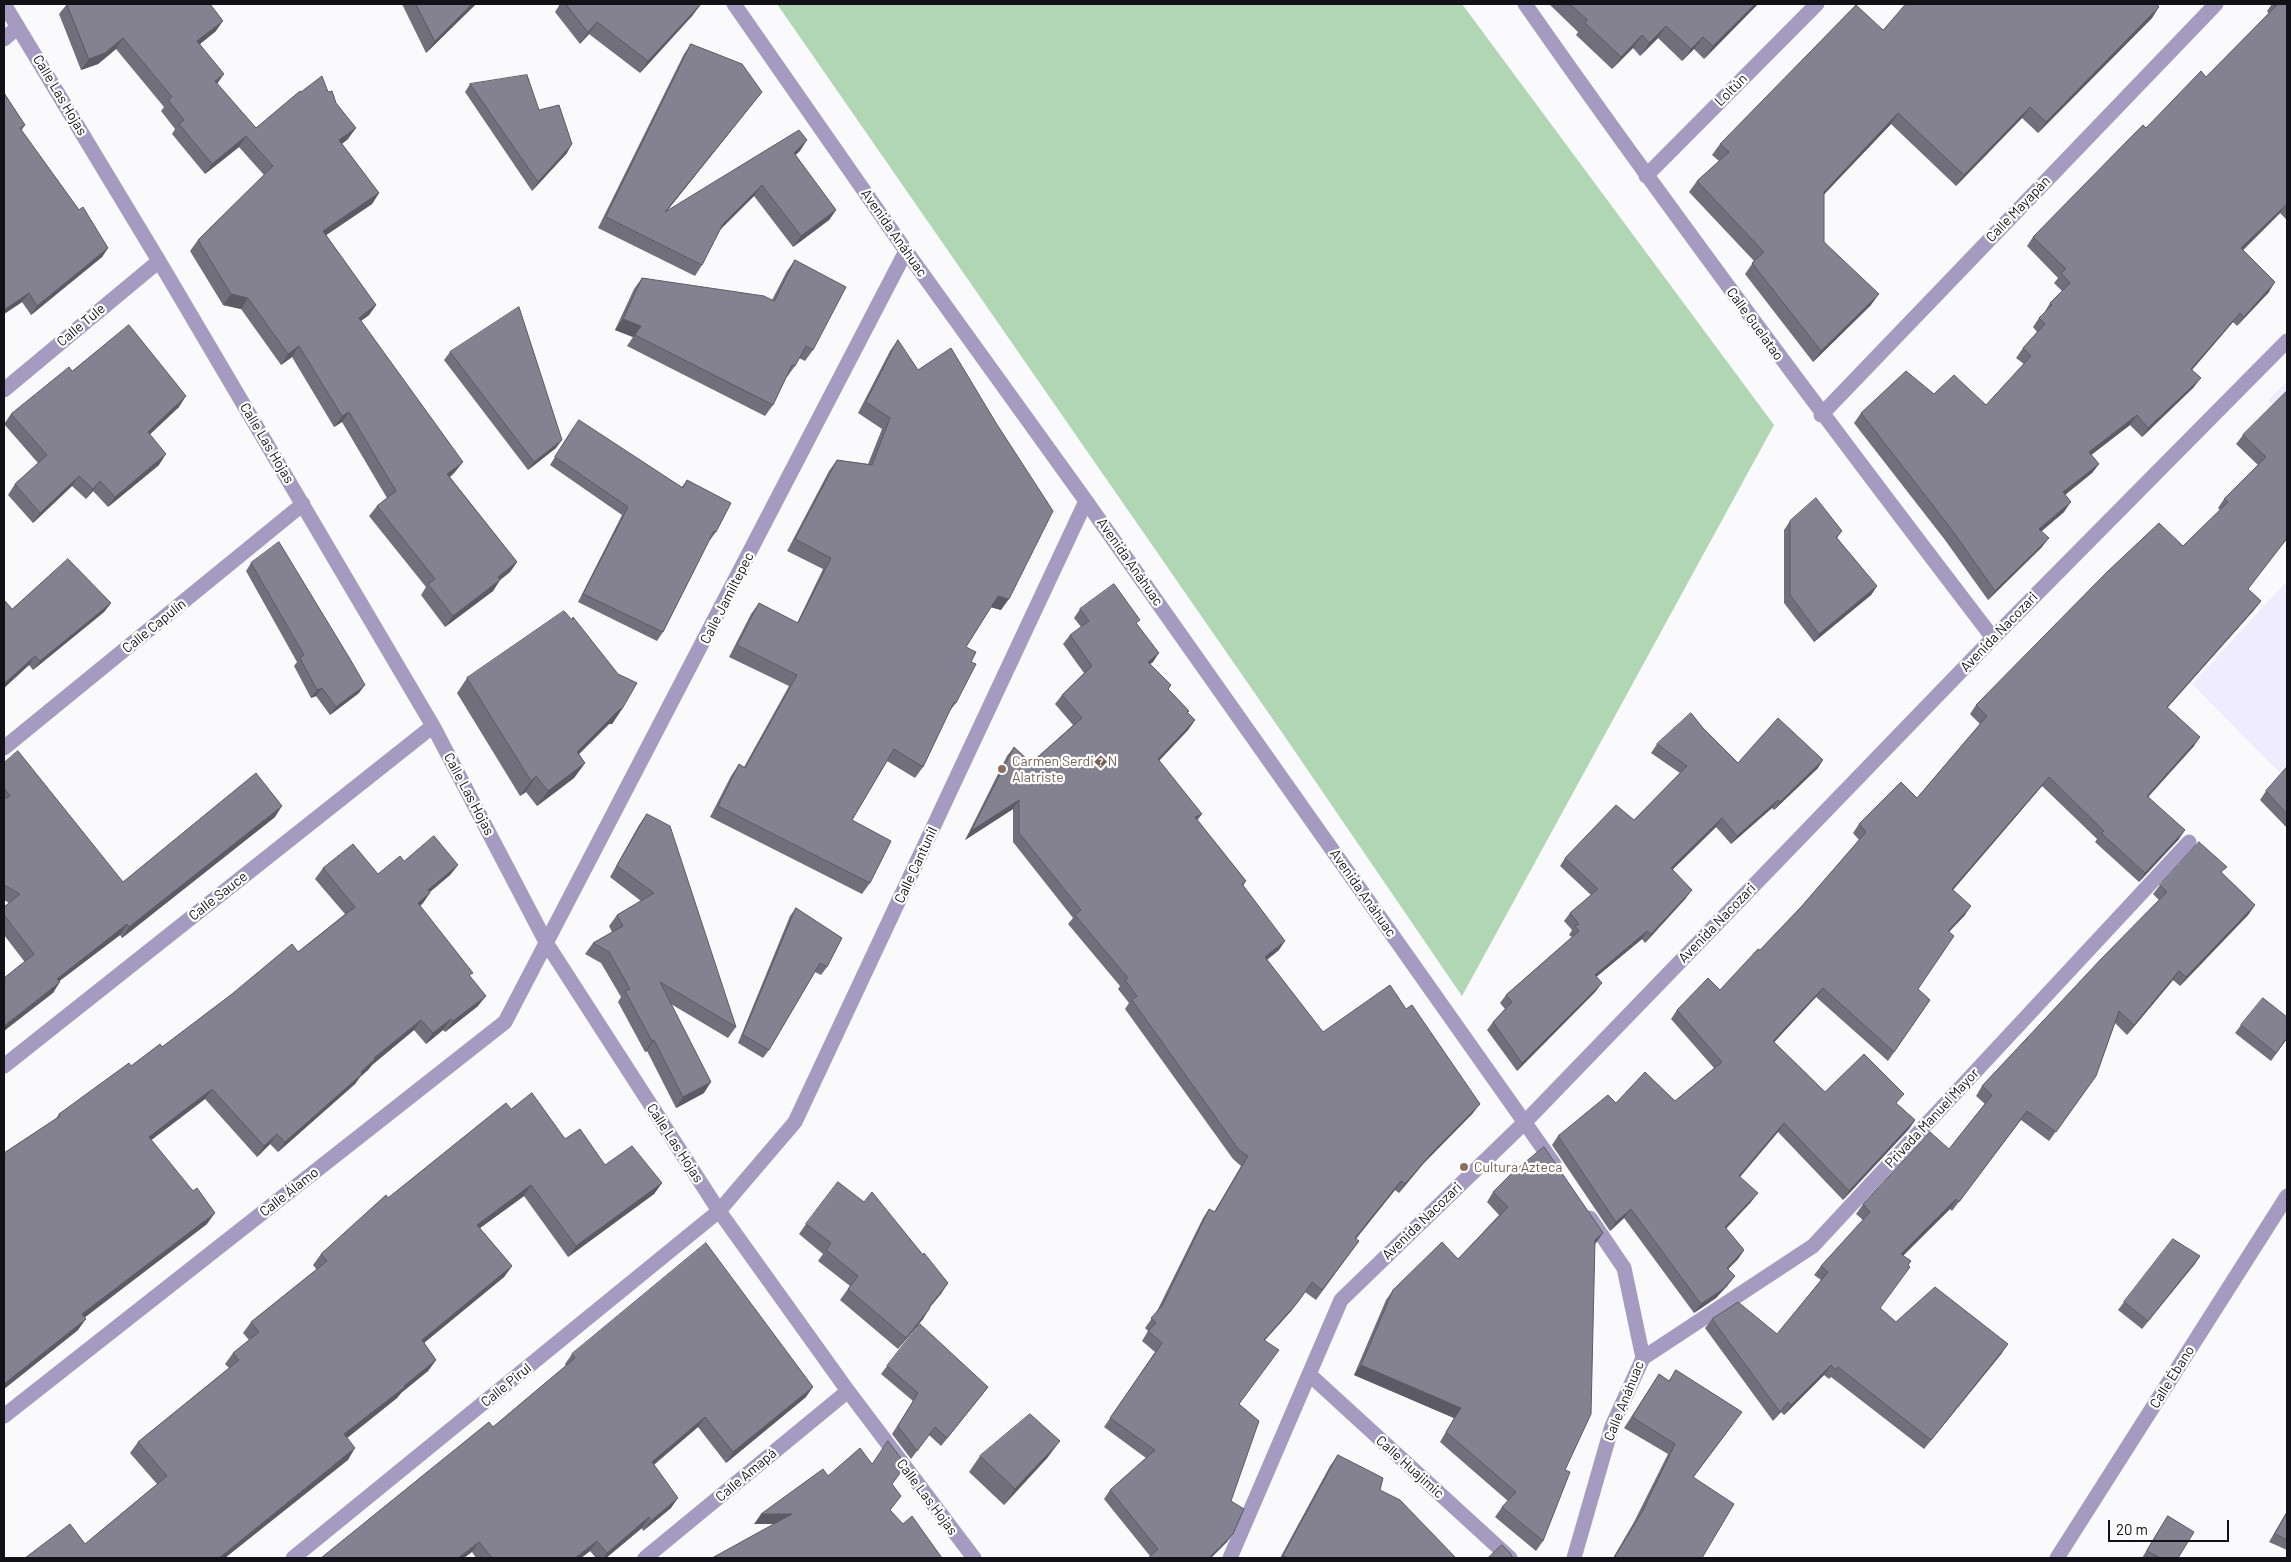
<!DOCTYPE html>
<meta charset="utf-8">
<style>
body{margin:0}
#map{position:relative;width:2291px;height:1562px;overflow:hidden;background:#faf9fc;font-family:Barlow,sans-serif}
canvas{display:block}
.frame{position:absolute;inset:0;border:5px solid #121117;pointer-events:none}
.scale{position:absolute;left:2108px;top:1520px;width:121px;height:22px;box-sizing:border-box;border:2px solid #121117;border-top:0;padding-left:6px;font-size:15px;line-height:18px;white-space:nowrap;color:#121117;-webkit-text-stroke:4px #fff;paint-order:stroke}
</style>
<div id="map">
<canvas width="2291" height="1562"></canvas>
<div class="frame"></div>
<div class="scale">20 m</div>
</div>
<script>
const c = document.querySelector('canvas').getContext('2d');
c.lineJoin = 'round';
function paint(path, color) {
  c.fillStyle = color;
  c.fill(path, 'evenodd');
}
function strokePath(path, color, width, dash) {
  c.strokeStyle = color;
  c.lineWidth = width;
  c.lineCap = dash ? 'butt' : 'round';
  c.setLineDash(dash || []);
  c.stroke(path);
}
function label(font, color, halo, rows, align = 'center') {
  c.font = font + ' Barlow,sans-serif';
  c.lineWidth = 4.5;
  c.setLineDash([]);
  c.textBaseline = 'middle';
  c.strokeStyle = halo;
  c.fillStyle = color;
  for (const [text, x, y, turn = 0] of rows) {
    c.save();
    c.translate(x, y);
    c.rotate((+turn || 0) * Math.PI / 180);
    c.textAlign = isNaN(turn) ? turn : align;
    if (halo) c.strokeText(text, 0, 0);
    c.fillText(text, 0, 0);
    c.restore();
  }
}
const built = new Path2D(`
 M2287,381V418L2268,400Z
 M2287,581V780L2192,684Z`);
const green = new Path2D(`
 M777,4H1462L1774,425L1462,996L1281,731Z`);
const minor = new Path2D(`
 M4,4L159,261L433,726L547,944L719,1211L848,1391L974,1558
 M734,4L906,251L1086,501L1554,1164
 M1525,4C1676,220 1833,429 1993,638
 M4,39L18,27
 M1646,176L1817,4
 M4,390L159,261
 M1821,415L2216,4
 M4,748L303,504
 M4,1066L433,726
 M1643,1358L1813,1246L2189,842
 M1310,1375L1510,1558
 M4,1416L505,1022L906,251
 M293,1558L719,1211L795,1122L1086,501
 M645,1558L848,1391
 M1230,1558L1341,1300L1525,1122L1993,638L2287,341
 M1574,1558L1612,1426L1643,1358L1624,1268L1590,1218
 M2057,1558L2287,1196`);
const wall = new Path2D(`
 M67,4L216,31L200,44L217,84L256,128L301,92H328L348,139L342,144L379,193L372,204L326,235L376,305L369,315L361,321L455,472L450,477L517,562L510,572L500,580L493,591L445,627L421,595L426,587L369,516L377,506L387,498L342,422L334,427L292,357L281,365L241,309L223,305L190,251L198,240L264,175L239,147L205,174L172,134L175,129L161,111L164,107L116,49L98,64L81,70L59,14Z
 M402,4H476L426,53Z
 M560,4H701L692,16L640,73L589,34L580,44L555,12Z
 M1549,4H1758L1704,59L1694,49L1682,61L1658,38L1640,56L1633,48L1612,69L1576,35L1578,32Z
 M2272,4H2287V220L2280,213L2243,250L2269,292L2237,326L2233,322L2192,370L2194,387L2142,437L2130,425L2091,455L2099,464L2092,473L2065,495L2064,512L2042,531V547L1988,600L1945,540L1854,423L1861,413L1934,394L1986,405L2024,364L2016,358L2023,348L2037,332L2033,327L2039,318L2044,313L2050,303L2062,291L2054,283L2058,278L2027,246L2033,237L2146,128L2206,77L2269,14L2267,11Z
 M2158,5L2152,18L2038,133L2022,118L1956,186L1891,124L1824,194V242L1871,305L1813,362L1745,274L1754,261L1689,192L1697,181L1719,161L1712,155L1720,144L1883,30Z
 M691,44L762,92L754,102L667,211L800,151L795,155L836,210L829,220L793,247L754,196L719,230L702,265L695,276L598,228L684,54Z
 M470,84L539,110L567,153L532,191L465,92Z
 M4,93L25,125L21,131L79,210L108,248L102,257L31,315L22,302L4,314Z
 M795,260L813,350L805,361L799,358L795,366L787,377H786L773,405L765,416L627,346L633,337L615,330L634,289L642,278L772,300L787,271Z
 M898,340L1001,610L991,607L966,647L971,662L956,703L949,712L923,767L915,778L887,761L852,820L870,883L862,894L710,817L731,776L739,764L744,767L789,686L729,657L751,614L759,603L797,623L823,569L787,551L829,471L837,460L868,464L882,429L858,413L890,351Z
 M450,352L556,448L528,470L444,360Z
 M72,371L179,407L149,434L159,465L108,507L93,491L86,499L72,486L33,523L8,495L15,484L38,463L4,424L11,414Z
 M2287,391L2248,589L2261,601L2254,610L2167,708L2194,746L2148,796L2179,839L2139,882L2095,842L2097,839L2042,786L1953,890L1965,915L1949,932L1918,989L1930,1000L1888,1061L1816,997L1774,1042L1825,1092L1897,1104L1915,1120L1909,1129L1843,1200L1778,1132L1740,1177L1751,1202L1726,1229L1744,1250L1738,1259L1728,1269V1285L1716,1298L1694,1313L1624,1218L1610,1231L1552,1145L1558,1136L1616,1103L1675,1101L1714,1068L1671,1019L1677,1010L1720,990L1760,950L1801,907L1859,840L1853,833L1859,824L1917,798L1980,724L1970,714L1976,705L2183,546L2220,510L2218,508L2224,499L2258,465L2236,444L2243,435Z
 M573,428L682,487L687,480L716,532L710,540H709L663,632L657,641L578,602L622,515L550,465Z
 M1790,521L1842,531L1837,538L1877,586L1871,595L1814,642L1784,603V530Z
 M251,563L359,693L330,715L316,696L311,698L294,666L297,662L246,571Z
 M4,600L12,609L111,603L104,612L33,670L29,665L4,688Z
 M1080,609L1137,624L1153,662L1150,664L1171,685L1168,689L1189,711L1187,713L1195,720L1188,730L1159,761L1197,820L1246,881L1243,886L1279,950L1267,960L1323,1032L1473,1113L1423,1164L1399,1193L1395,1190L1356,1239L1359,1241L1316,1300L1305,1292L1291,1311L1265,1340L1239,1404L1231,1501L1233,1534L1226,1543L1150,1556L1104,1499L1110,1490L1146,1458L1104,1427L1155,1352L1142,1341L1148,1331L1145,1328L1157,1311L1203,1218L1209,1209L1214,1212L1241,1166L1233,1159L1125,1009L1129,1003L1118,989L1120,986L1068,924L1073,918L1013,842V809L965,840L1007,756L1014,747L1031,763L1073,725L1055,704L1062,695L1084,673L1063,644L1070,635L1081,627L1074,618Z
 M573,617L622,709L612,724H609L579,754L585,763L574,778L537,806L526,792L520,796L457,693L467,678L571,620Z
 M1703,728L1738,763L1818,768L1774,810L1772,808L1731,844L1716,827L1673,869L1686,898L1645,943L1642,939L1596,977V991L1517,1071L1487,1030L1493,1022L1505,1009L1500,1003L1506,995L1572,937L1569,935L1572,930L1564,921L1570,913L1591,895L1560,866L1565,858L1634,820L1680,773L1651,753L1657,744Z
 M4,763L123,882L275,817L122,938L120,935L59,981L53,993L24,961L4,935V907L9,903L4,900Z
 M2287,767V828L2260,800L2266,791Z
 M647,814L736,1027L728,1038L671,1004L704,1093L676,1108L647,1051L645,1052L618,1002L621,997L601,963L585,954L593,943L612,932L609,926L617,915L641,901L610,877L639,825Z
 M404,861L458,865L450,875L430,892L423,903L420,906L470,976L478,1006L445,1032L443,1030L426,1044L414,1030L372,1065L368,1070L360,1077L355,1084L278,1152L270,1144L257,1157L205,1099L151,1140L207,1224L84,1317L78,1330L4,1389V1153L55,1120L59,1114L131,1066L162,1047L298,952L345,914L315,879L323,868L378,874Z
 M2223,874L2255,905L2248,915L2180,986L2173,980L2127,1035L2115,1023L2096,1076L2049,1141L2021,1120L1952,1211L1950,1209L1903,1255L1880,1308L1896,1322L2002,1353L1924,1449L1831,1377L1829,1379L1824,1375L1784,1415L1781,1412L1773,1421L1705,1328L1712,1319L1777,1334L1821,1280L1814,1275L1821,1266L1863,1220L1856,1214L1863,1204L1949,1149L1985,1104L1976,1096L1982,1086L2159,900L2153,894L2160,885Z
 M796,908L827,967L821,975L815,972L769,1050L763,1058L738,1043L790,916Z
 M2241,1025L2287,1039L2271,1061L2235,1033Z
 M511,1109L565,1139L605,1165L662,1183L654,1194L568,1257L524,1196L480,1228L512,1266L504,1277L424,1343L436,1360L428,1371L401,1393L397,1398L347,1438L348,1460L85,1544L157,1484L130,1453L138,1442L229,1368L225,1364L233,1353L249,1340L243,1333L251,1322L317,1270L313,1265L321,1254L388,1198Z
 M1493,1192L1595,1244L1565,1470L1543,1541L1536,1551L1495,1517L1502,1507L1508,1501L1440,1442L1454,1418L1354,1375L1386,1300L1393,1290L1458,1259L1499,1215L1487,1202Z
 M864,1202L923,1255L948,1283L929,1308L923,1319L898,1349L840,1300L850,1286L818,1261L823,1254L799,1234L806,1224Z
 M2200,1256L2142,1329L2118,1310L2124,1302Z
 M572,1354L806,1397L726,1463L698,1427L654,1465L671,1508L643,1531L642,1528L606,1558H596L590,1551L581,1558H476L472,1552L493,1427L566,1366L565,1364Z
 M887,1366L988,1387L941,1446L929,1435L911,1459L892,1434L913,1401L881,1374Z
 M1676,1370L1734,1423L1693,1478L1702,1558H1613L1634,1522L1668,1454L1624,1428L1659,1374L1669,1381Z
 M1338,1455L1380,1490L1456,1558H1280L1330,1466Z
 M980,1456L1048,1457L1004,1505L969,1472Z
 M2287,1511V1550L2269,1542Z
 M2168,1516L2178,1558H2142L2162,1525Z`);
const shadedWall = new Path2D(`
 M472,4H476L426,53L435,41Z
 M701,4L692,16L640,73L648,61Z
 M1755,4H1758L1704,59L1713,46Z
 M2159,7L2152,18L2038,133L2046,122Z
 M223,21L216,31L190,52L197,41Z
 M597,22L589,34L580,44L588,32Z
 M1666,26L1658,38L1640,56L1649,43Z
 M1642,35L1633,48L1612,69L1621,57Z
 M1703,37L1694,49L1682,61L1691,49Z
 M123,38L116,49L98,64L81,70L89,59Z
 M224,74L217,84L215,81Z
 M762,92L754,102L657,223L665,212Z
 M2030,107L2022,118L1956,186L1964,175Z
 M1898,113L1891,124L1816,203L1824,192Z
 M356,128L348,139L332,151L339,140Z
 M246,136L239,147L205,174L212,164Z
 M807,140L800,151L786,164L794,153Z
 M572,144L567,153L532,191L538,182Z
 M762,185L754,196L715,235L723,224Z
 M379,193L372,204L316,242L323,231Z
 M2287,204L2280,213L2235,258L2241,248Z
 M836,210L829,220L793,247L801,236Z
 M108,248L102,257L31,315L37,306Z
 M2275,282L2269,292L2237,326L2244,317Z
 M29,293L22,302L4,314V310Z
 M231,294L248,298L241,309L223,305Z
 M1879,294L1871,305L1813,362L1821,351Z
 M376,305L369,315L351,328L359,318Z
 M2240,313L2233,322L2184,379L2191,369Z
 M623,319L641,326L633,337L615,330Z
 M299,346L292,357L281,365L288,354Z
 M2201,378L2194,387L2142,437L2148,428Z
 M186,396L179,407L141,443L148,432Z
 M349,412L342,422L334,427L342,416Z
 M2137,415L2130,425L2082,462L2089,452Z
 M562,440L556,448L528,470L534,462Z
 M166,454L159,465L108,507L115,497Z
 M463,462L455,472L440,485L447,474Z
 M2099,464L2092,473L2056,502L2063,492Z
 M79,476L72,486L33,523L40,513Z
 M100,481L93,491L86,499L93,489Z
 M2071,502L2064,512L2033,538L2039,529Z
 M2049,538L2042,547L1988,600L1995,591Z
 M2287,538V539L2241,598L2248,589Z
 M517,562L510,572L500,580L493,591L445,627L453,616Z
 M1877,586L1871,595L1814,642L1819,634Z
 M998,596L1009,599L1001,610L990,607Z
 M2261,601L2254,610L2160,716L2167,707Z
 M111,603L104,612L33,670L40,661Z
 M1159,653L1153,662L1141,671L1148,662Z
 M35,656L29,665L4,688V684Z
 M365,685L359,693L330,715L336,707Z
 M322,688L316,696L311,698L317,690Z
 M620,709H622L612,724H609L566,767L577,752Z
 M1195,720L1188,730L1151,769L1158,759Z
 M2200,737L2194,746L2141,805L2147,796Z
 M1823,760L1818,768L1774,810L1780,802Z
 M585,763L574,778L537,806L548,791Z
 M536,776L526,792L520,796L531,781Z
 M2049,777L2042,786L1946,898L1952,889Z
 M1019,800L1013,809L965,840L971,831Z
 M1778,800L1772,808L1731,844L1737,836Z
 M282,806L275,817L122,938L129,927Z
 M1202,814L1195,823V817Z
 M1722,818L1716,827L1666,876L1671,868Z
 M2185,830L2179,839L2139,882L2145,873Z
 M458,865L450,875L420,900L428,890Z
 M1692,890L1686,898L1645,943L1651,934Z
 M430,893L423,903L411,914L418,903Z
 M2255,905L2248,915L2180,986L2186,977Z
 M1971,906L1965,915L1941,940L1948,931Z
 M127,924L120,935L49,989L57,979Z
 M1647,931L1642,939L1589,983L1595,975Z
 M1285,941L1279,950L1258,966L1265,957Z
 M2179,971L2173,980L2127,1035L2134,1025Z
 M60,982L53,993L4,1031V1026Z
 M1602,983L1596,991L1517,1071L1522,1063Z
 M1823,988L1816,997L1767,1050L1773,1041Z
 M486,996L478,1006L445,1032L453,1021Z
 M451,1019L443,1030L426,1044L433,1033Z
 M421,1020L414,1030L372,1065L368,1070L360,1077L355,1084L278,1152L285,1142L361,1072L374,1058Z
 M654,1040L647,1051L645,1052L652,1041Z
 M711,1082L704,1093L676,1108L683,1097Z
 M212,1089L205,1099L141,1148L149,1137Z
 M1480,1104L1473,1113L1423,1164L1399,1193L1405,1184L1430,1155Z
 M1915,1120L1909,1129L1843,1200L1849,1191Z
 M1784,1123L1778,1132L1733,1185L1739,1176Z
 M277,1134L270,1144L257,1157L264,1146Z
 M1401,1181L1395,1190L1348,1248L1355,1238Z
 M662,1183L654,1194L568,1257L576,1246Z
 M531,1185L524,1196L469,1236L477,1225Z
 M1758,1193L1751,1202L1718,1236L1725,1227Z
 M1956,1199L1950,1209L1895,1264L1901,1254Z
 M1631,1209L1624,1218L1610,1231L1616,1222Z
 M215,1213L207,1224L75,1325L82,1314Z
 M1603,1233L1596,1243L1588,1250L1595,1240Z
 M1744,1250L1738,1259L1720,1277L1727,1268Z
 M2200,1256L2195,1264L2142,1329L2148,1321Z
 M512,1266L504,1277L414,1351L422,1340Z
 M1735,1276L1728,1285L1716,1298L1694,1313L1701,1304Z
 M948,1283L941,1294L921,1318L929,1307Z
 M1298,1302L1291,1311L1257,1349L1264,1340Z
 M930,1308L923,1319L898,1349L906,1338Z
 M86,1319L78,1330L4,1389V1384Z
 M2008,1344L2002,1353L1924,1449L1931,1440Z
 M436,1360L428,1371L401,1393L397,1398L337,1446L344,1434Z
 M1361,1365L1461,1408L1454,1418L1354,1375Z
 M1831,1365L1824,1375L1784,1415L1791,1405Z
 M813,1387L806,1397L726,1463L733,1452Z
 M988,1387L982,1395L941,1446L947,1438Z
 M1788,1402L1781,1412L1773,1421L1780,1412Z
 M705,1417L698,1427L644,1472L652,1462Z
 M1060,1441L1048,1457L1004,1505L1015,1489Z
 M355,1448L348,1460L225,1558H219Z
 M678,1498L671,1508L643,1531L651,1521Z
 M761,1514H792L785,1524H754Z
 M649,1517L642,1528L606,1558H603L607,1553Z
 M1233,1534L1226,1543L1211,1558H1209Z
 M597,1541L590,1551L581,1558H575Z
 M479,1542L472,1552L464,1558H458Z`);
const building = new Path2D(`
 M67,4H210L223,21L197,41L224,74L215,81L256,128L300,91L301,92L322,76L328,92L332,91L336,103L356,128L339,140L379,193L323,231L376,305L359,318L463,462L447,474L517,562L498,577L500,580L453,616L428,584L435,579L377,506L396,491L349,412L342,416L299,346L288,354L248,298L231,294L198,240L273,166L246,136L212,164L179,124L184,120L168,100L172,97L123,38L105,53L89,59Z
 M416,4H472L435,41Z
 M566,4H701L648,61L597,22L588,32Z
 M1570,4H1755L1713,46L1703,37L1691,49L1666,26L1649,43L1642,35L1621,57L1585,23L1587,20Z
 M1906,4H2157L2159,7L2046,122L2030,107L1964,175L1898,113L1824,192V242L1879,294L1821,351L1752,263L1764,252L1697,181L1729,152L1720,144L1856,5L1883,30Z
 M2275,4H2287V204L2241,248L2275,282L2244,317L2240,313L2191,369L2201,378L2148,428L2137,415L2089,452L2099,464L2063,492L2071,502L2039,529L2049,538L1995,591L1952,530L1861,413L1906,371L1934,394L1954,375L1986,405L2031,356L2023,348L2045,324L2039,318L2052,305L2050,303L2070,283L2061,273L2066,269L2033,237L2131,137L2143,125L2146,128L2201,71L2206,77L2277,5Z
 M691,44L742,64L762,92L665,212L799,130L807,140L794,153L836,210L801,236L762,185L723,224L702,265L606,217Z
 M527,75L539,110L559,105L572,144L538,182L470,84Z
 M4,93L25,125L20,128L79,210L83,207L108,248L37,306L29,293L4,310Z
 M795,260L846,287L813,350L806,346L795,366L792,365L773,405L635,335L641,326L623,319L642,278L764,296L774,301Z
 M519,307L562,440L534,462L450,352Z
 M129,325L186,396L148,432L166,454L115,497L100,481L93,489L79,476L40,513L15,484L47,455L11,414L69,367L72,371Z
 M898,340L918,370L951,348L996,423L1053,511L1009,599L998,596L966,647L976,652L971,662L976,664L956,703L954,702L923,767L894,749L852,820L891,841L870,883L718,806L739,764L745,768L797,675L737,645L759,603L798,623L831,558L795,539L837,460L872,465L890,418L866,402Z
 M2287,391V538L2248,589L2261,601L2167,707L2200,737L2147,796L2185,830L2145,873L2101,833L2104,831L2049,777L1952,889L1971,906L1948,931L1954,936L1918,989L1930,1000L1894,1052L1823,988L1773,1041L1825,1092L1864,1054L1904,1094L1896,1103L1915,1120L1849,1191L1784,1123L1739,1176L1758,1193L1725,1227L1744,1250L1727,1268L1735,1276L1723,1289L1701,1304L1631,1209L1616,1222L1558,1136L1608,1095L1616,1103L1645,1072L1675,1101L1722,1062L1677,1010L1708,978L1720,990L1758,949L1760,950L1801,907L1866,832L1859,824L1901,782L1917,798L1987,716L1976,705L2107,572L2159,523L2183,546L2228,502L2224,499L2266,457L2243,435Z
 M579,420L683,488L687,480L731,503L716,532L714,531L663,632L583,594L628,507L555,457Z
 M1816,498L1842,531L1836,537L1877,586L1819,634L1790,595V521Z
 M279,542L350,659L365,685L336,707L322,688L317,690L300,658L304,655L251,563Z
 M68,559L111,603L40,661L35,656L4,684V600L12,609Z
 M1114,584L1140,620L1136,623L1159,653L1148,662L1171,685L1168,689L1189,711L1187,712L1195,720L1158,759L1202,814L1195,817L1246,881L1242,884L1285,941L1265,957L1323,1032L1390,985L1406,1009L1412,1005L1480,1104L1430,1155L1405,1184L1401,1181L1355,1238L1359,1241L1322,1290L1312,1282L1298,1302L1264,1340L1279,1350L1239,1404L1259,1421L1231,1501L1244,1509L1233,1534L1209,1558H1148L1158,1549L1110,1490L1155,1450L1110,1418L1162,1343L1148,1331L1156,1323L1151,1318L1162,1306L1209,1209L1215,1212L1248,1156L1239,1150L1132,1000L1137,996L1125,980L1128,978L1075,915L1081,910L1019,833V800L971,831L1014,747L1031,763L1082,718L1062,695L1092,666L1070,635L1089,621L1080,609Z
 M564,611L572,620L573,617L618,674L637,683L622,709H620L577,752L585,763L548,791L536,776L531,781L467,678Z
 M1691,713L1703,728L1738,763L1778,718L1823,760L1780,802L1778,800L1737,836L1722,818L1671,868L1692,890L1651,934L1647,931L1595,975L1602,983L1522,1063L1493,1022L1512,1002L1506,995L1579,931L1575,926L1579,924L1570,913L1598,889L1565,858L1616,805L1634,820L1687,766L1657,744Z
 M18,751L123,882L256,773L282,806L129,927L127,924L57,979L60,982L4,1026V978L34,954L4,915V907L20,894L4,885V799L10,796L4,788V763Z
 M2287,767V814L2266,791Z
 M647,814L670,826L736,1027L660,982L711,1082L683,1097L654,1040L652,1041L625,991L630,989L609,952L593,943L623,926L617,915L654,893L617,866Z
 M434,836L458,865L428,890L430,893L418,903L473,973L469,975L486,996L453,1021L451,1019L433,1033L421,1020L374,1058L375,1059L361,1072L362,1074L285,1142L277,1134L264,1146L212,1089L149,1137L193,1191L197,1188L215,1213L82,1314L86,1319L4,1384V1153L60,1116L59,1114L129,1063L131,1066L160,1044L162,1047L232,994L292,944L298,952L355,907L323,868L353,844L378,874L400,856L404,861Z
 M2199,842L2227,867L2221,872L2255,905L2186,977L2179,971L2134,1025L2119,1011L2096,1076L2056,1132L2027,1111L1959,1202L1956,1199L1901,1254L1911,1261L1908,1265L1910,1267L1880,1308L1896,1322L1935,1287L2008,1344L1931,1440L1838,1367L1836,1370L1831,1365L1791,1405L1788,1402L1780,1412L1712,1319L1738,1302L1777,1334L1828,1272L1821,1266L1870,1212L1863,1204L1930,1132L1949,1149L1992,1095L1982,1086L2102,958L2167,892L2160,885Z
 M796,908L842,938L827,967L820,963L769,1050L743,1035Z
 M2263,998L2287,1017V1038L2276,1053L2241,1025Z
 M532,1093L565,1139L580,1129L605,1165L632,1146L662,1183L576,1246L531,1185L477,1225L512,1266L422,1340L436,1360L404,1386L405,1387L344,1434L355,1448L219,1558H25L70,1524L85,1544L167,1476L138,1442L239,1360L233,1353L259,1332L251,1322L327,1261L321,1254L386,1195L388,1198L506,1103L511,1109Z
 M1544,1147L1603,1233L1595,1240L1591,1414L1565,1470L1570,1472L1543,1541L1502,1507L1516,1492L1446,1432L1461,1408L1361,1365L1393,1290L1442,1242L1458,1259L1508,1207L1493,1192L1512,1173Z
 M838,1182L864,1202L872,1192L923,1255L924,1253L948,1283L929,1307L930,1308L906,1338L848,1289L858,1276L826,1250L831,1243L806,1224Z
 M2173,1239L2200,1256L2148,1321L2124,1302Z
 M706,1243L813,1387L733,1452L705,1417L652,1462L678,1498L651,1521L649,1517L607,1553L597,1541L575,1558H492L479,1542L458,1558H321L489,1422L493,1427L575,1358L572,1354Z
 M920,1324L988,1387L947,1438L935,1427L917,1451L898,1426L918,1393L887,1366Z
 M1676,1370L1742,1412L1693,1477L1734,1504L1702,1558H1614L1642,1512L1675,1444L1632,1417L1659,1374L1669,1381Z
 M1030,1414L1060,1441L1015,1489L980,1456Z
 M888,1441L906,1465L892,1484L901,1496L890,1510L903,1524L912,1516L942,1558H712L792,1514H761L823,1469L828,1476L860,1448L872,1464Z
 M1338,1455L1383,1478L1380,1490L1400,1500L1456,1558H1288L1283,1556Z
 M2287,1513V1540L2275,1534Z
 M2168,1516L2194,1532L2178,1558H2160L2147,1551Z
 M1502,1545L1510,1553L1513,1558H1488Z`);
const markers = [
 [1002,769,5,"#8d6e63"],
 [1464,1167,5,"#8d6e63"]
];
const streetNames = [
 ["Loltún",1731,90,-45],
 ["Calle Las Hojas",60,95,59],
 ["Calle Mayapán",2018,209,-46],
 ["Avenida Anáhuac",894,233,55],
 ["Calle Guelatao",1755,324,54],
 ["Calle Tule",81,325,-40],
 ["Calle Las Hojas",267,443,59],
 ["Avenida Anáhuac",1130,562,55],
 ["Calle Jamiltepec",727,598,-63],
 ["Calle Capulín",154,626,-39],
 ["Avenida Nacozari",1999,632,-46],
 ["Calle Las Hojas",469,794,62],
 ["Calle Cantunil",916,865,-65],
 ["Avenida Anáhuac",1363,893,55],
 ["Calle Sauce",218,896,-38],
 ["Avenida Nacozari",1717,923,-46],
 ["Privada Manuel Mayor",1932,1118,-47],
 ["Calle Las Hojas",675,1143,57],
 ["Calle Álamo",289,1192,-38],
 ["Avenida Nacozari",1422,1221,-44],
 ["Calle Ébano",2172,1377,-58],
 ["Calle Pirul",506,1385,-39],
 ["Calle Anáhuac",1624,1401,-68],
 ["Calle Huajimic",1410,1467,42],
 ["Calle Amapá",746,1475,-40],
 ["Calle Las Hojas",927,1497,53]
];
const educationNames = [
 ["Carmen Serdi�N",1012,761],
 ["Alatriste",1012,777],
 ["Cultura Azteca",1474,1167]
];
paint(built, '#efecff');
paint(green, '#b1d6b4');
strokePath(minor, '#a59bc0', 15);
paint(wall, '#726f7c');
paint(shadedWall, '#5c5a65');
paint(building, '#848190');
strokePath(building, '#5c5a65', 1);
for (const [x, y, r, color] of markers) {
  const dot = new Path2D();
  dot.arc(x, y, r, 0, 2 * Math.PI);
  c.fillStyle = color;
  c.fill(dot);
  strokePath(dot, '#fff', 2);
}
label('14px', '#121117', '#fff', streetNames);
label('14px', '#785e54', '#fff', educationNames, 'left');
</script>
